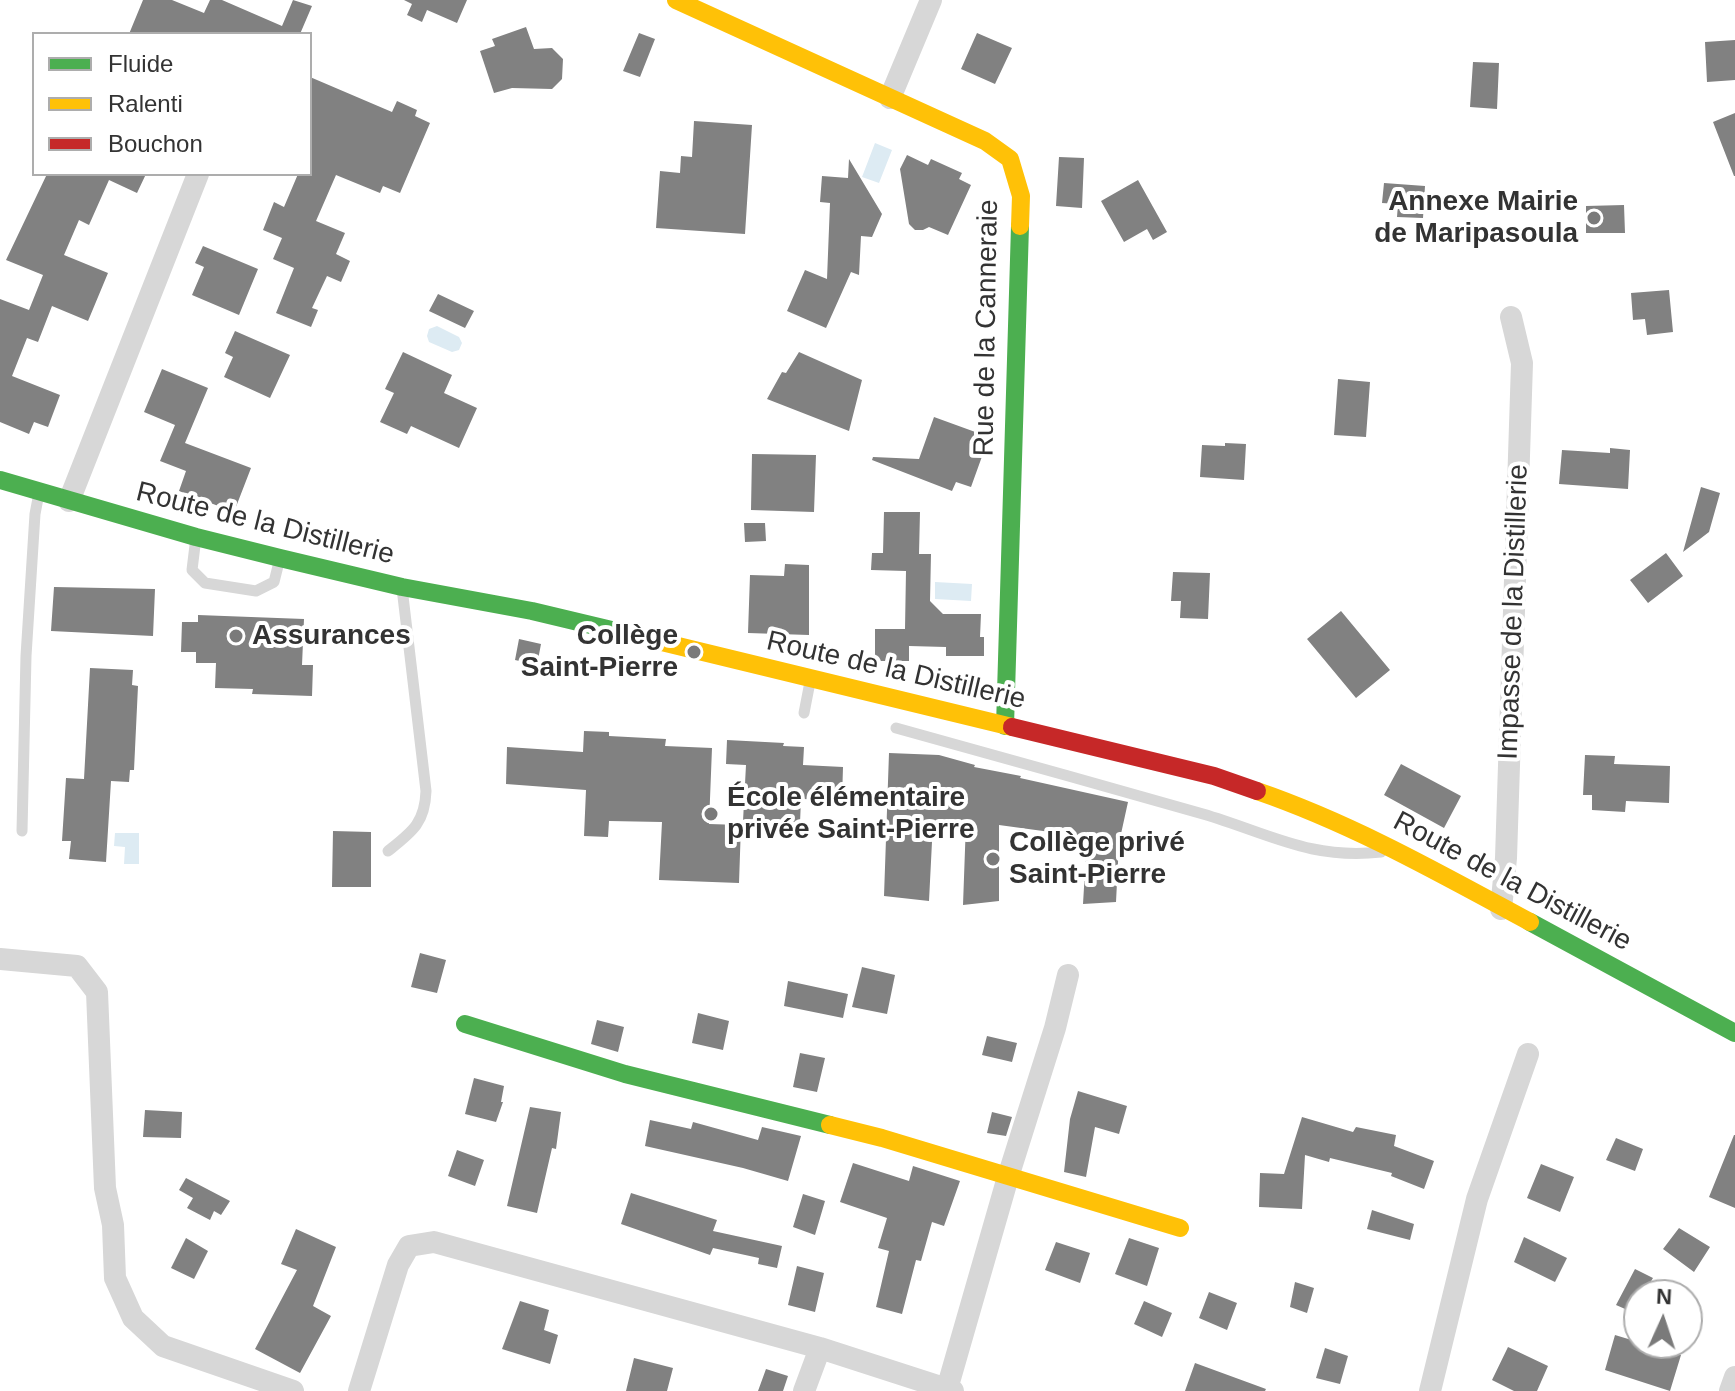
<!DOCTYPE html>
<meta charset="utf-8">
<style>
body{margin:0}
#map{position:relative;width:1735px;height:1391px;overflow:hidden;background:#fff;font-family:Arial,sans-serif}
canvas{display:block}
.legend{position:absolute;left:32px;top:32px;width:280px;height:144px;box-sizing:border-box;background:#fff;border:2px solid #adadad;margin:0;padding:10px 14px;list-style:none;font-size:24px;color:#333}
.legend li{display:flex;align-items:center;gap:16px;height:40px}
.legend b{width:40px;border:2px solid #adadad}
.north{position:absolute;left:1623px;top:1279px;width:80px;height:80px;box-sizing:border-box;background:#fff;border:2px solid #adadad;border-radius:50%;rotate:3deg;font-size:22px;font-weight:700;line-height:32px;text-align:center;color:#333}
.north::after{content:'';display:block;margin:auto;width:28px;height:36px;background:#7a7a7a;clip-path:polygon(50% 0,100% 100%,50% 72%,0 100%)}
</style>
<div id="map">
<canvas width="1735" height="1391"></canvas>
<ul class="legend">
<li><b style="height:10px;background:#4caf50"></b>Fluide</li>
<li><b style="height:10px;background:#ffc107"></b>Ralenti</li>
<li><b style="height:10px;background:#c62828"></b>Bouchon</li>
</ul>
<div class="north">N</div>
</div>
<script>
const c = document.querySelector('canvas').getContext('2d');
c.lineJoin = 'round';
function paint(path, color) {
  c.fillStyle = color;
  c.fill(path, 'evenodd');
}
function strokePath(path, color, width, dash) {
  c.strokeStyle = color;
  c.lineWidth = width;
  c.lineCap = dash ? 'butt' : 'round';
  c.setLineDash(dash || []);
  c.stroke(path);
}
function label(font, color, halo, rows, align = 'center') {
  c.font = font + ' Arial,sans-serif';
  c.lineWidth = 8;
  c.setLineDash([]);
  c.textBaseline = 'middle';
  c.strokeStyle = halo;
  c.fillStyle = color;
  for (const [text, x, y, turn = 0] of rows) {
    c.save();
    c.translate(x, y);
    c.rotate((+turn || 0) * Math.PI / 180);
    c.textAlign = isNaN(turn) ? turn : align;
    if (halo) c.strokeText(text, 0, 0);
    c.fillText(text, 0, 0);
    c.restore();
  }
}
const water = new Path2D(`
 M875,143L892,150L879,183L862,177Z
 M437,326L459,337L462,343L459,350L452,352L429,342L427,336L429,329Z
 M935,582L972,584L971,601L935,599Z
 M115,833H139V864H124L125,847L114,846Z`);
const building = new Path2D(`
 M143,0H172L204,13L210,0H222L282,26L293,0L312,6L300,34H129Z
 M404,0H467L457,23L427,10L422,22L407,15L412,4Z
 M526,27L534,49L552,48L563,59L562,79L552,89L512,88L494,93L480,51L495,46L492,39Z
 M639,33L655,39L640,77L623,71Z
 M977,33L1012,48L995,84L961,69Z
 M1735,40V80L1707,82L1705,42Z
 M1473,62L1499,63L1497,109L1470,107Z
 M310,77L392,112L397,101L417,110L415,116L430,123L400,193L383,186L380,193L336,175L316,221L345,233L336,254L350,261L341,282L327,276L312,308L318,310L311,327L276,313L294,268L273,259L282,238L263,230L274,202L284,207L298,174H310Z
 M1735,113V176H1734L1713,122Z
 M694,121L752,125L745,234L656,228L660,171L680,173L681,156L692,157Z
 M907,155L928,165L931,159L962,173L959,179L971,185L948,235L929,227L923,230H915L909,224L900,169Z
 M1059,157L1084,158L1082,208L1056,206Z
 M849,159L882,214L872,237L861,236L859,275L851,272L826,328L787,311L805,270L827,279L830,203L820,202L822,176L848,178Z
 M47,174H146L137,193L109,180L89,225L79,220L64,255L108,273L88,321L52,306L38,342L27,338L12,376L60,395L48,427L34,422L29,434L0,422V299L29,310L43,275L6,260Z
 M1138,180L1167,232L1153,240L1147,229L1124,242L1101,201Z
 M1384,183L1425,186L1423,218L1397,217L1398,204L1382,203Z
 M1624,205L1625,233H1586V206Z
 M203,246L258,269L239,315L192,295L204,267L195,263Z
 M1669,290L1673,332L1647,335L1645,319L1633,320L1631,293Z
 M438,294L474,311L465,328L429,311Z
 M235,331L290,355L270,398L224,377L233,357L225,353Z
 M403,352L452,375L444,393L477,408L459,448L411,426L407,434L380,422L394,393L385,389Z
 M799,352L862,380L849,431L767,399L782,372L786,373Z
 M162,369L208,388L185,443L251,468L234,512L179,491L186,471L160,461L175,425L144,412Z
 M1338,379L1370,382L1366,437L1334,435Z
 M934,417L989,437L971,487L956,482L952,491L872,460L873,457L919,459Z
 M1225,443L1246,444L1244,480L1200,477L1202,445L1225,446Z
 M1610,448L1630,450L1628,489L1559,484L1562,450L1610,453Z
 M752,454L816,455L814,512L751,510Z
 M1701,487L1720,493L1709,532L1683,552Z
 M884,512H920L919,554H931L930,601L943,614H981L980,637H984V656H946V647L909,646V661H875V629H905L906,571L871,570L872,553H883Z
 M744,523H765L766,541L745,542Z
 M1666,553L1683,576L1648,603L1630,580Z
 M785,564L809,565V635L748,633L750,575L784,576Z
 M1173,572L1210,573L1208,619L1180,618L1181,601H1171Z
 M54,587L155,589L153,636L51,631Z
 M1341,611L1390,670L1356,698L1307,639Z
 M198,615L304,619L302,665H313L312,696L252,694L253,689L215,688L216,663H196V652H181L182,622H198Z
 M519,639L541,644L537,665L515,660Z
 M90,668L133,670L132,685L138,686L134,770H130L129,782L111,781L106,862L69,859L71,841H62L66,778L84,779Z
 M584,731L609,732V736L666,739L665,746L712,748L709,824L741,825L739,883L659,880L662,822L609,821L608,837L584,836L586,790L506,784L507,747L583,752Z
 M727,740L784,743L783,746L804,747L803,765L843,767L842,800L801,799L800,823L743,821L746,765L726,764Z
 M889,753L939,755L975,765L974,767L1021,776L1020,778L1128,802L1119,843L1116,902L1083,904L1087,837L999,825V901L963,905L966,822H933L929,901L884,896Z
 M1585,755L1615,756L1614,764L1670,766L1669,803L1626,801L1625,812L1592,810V795H1583Z
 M1401,764L1461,796L1444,828L1384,795Z
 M333,831L371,832V887H332Z
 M420,953L446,960L437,993L411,987Z
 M862,967L895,975L887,1014L852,1007Z
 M788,981L848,994L843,1018L784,1006Z
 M698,1013L729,1021L723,1050L692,1043Z
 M597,1020L624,1027L618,1052L591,1044Z
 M987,1036L1017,1043L1012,1062L982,1055Z
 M800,1053L825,1058L817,1092L793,1087Z
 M474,1078L504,1086L501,1102H503L496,1122L465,1114Z
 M1078,1091L1127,1106L1119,1134L1095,1127L1086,1177L1064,1172L1070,1119Z
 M530,1107L561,1112L556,1149L552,1148L537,1213L507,1206Z
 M145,1110L182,1112L181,1138L143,1137Z
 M992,1112L1012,1117L1006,1136L987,1133Z
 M1302,1117L1353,1132L1356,1127L1396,1135L1394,1146L1434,1161L1424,1189L1391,1176L1392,1173L1330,1158L1329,1162L1305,1155L1302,1209L1259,1207L1260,1173L1284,1174Z
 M650,1120L691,1129L693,1122L758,1140L762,1127L801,1136L788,1181L743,1168L645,1146Z
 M1734,1135H1735V1208L1709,1197Z
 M1616,1138L1643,1149L1635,1171L1606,1160Z
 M457,1150L484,1160L475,1186L448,1176Z
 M853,1163L909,1181L913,1166L960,1181L944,1226L932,1222L921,1261L916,1260L902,1314L876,1307L889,1251L878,1248L887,1218L840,1202Z
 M1541,1164L1574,1177L1560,1212L1527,1198Z
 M186,1178L230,1201L221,1215L214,1211L210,1220L187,1208L193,1198L179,1190Z
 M631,1193L717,1220L713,1231L782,1246L777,1268L758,1264L759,1258L713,1248L710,1255L621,1224Z
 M803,1194L825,1201L815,1235L793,1227Z
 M1372,1210L1414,1224L1410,1240L1367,1229Z
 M1679,1228L1710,1247L1694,1272L1663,1249Z
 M296,1229L336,1247L313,1306L331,1316L300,1373L255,1349L297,1270L281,1264Z
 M1524,1237L1567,1258L1555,1282L1514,1262Z
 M186,1238L208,1251L194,1279L171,1268Z
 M1129,1238L1159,1248L1147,1286L1115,1274Z
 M1056,1242L1090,1253L1080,1283L1045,1270Z
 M797,1266L824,1273L815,1312L788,1305Z
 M1635,1269L1653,1278L1644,1293L1639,1295V1300L1632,1312L1616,1305Z
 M1295,1282L1314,1288L1307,1313L1290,1307Z
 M1209,1292L1237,1303L1227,1330L1199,1318Z
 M520,1301L549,1310L544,1330L558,1335L550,1364L502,1349Z
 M1144,1301L1172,1313L1162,1337L1134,1324Z
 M1615,1335L1681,1355L1670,1391L1605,1370Z
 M1508,1347L1548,1366L1537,1391H1514L1492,1380Z
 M1325,1348L1348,1356L1340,1384L1316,1378Z
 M634,1358L673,1368L667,1391H626Z
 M1195,1363L1266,1389L1265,1391H1185Z
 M766,1369L788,1376L783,1391H758Z`);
const lane = new Path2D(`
 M196,537L192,570L205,583L256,591L274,582L280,558
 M804,713L810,682
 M896,728C998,756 1101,785 1203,814C1268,833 1310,860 1381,852
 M22,831L26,656L35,514L39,493
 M388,851C412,832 425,823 426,791L402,588`);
const street = new Path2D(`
 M890,98L931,0
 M69,501L198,174
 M1501,909L1506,858L1522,363L1511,317
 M0,959L77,966L97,992L105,1188L113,1225L115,1278L133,1318L163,1346L293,1391
 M947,1389L1008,1177L1055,1028L1068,975
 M359,1391L398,1265L409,1246L434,1242L820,1348L953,1391
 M804,1391L820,1348
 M1430,1391L1477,1199L1528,1054
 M1730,1391L1735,1377`);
const fast = new Path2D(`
 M0,480L196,537L280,558L402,587L532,611L641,637
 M1005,726L1020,226
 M1530,922L1735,1033
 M465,1024L625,1074L830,1125`);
const slow = new Path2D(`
 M676,0L985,141L1010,159L1021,196L1020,226
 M641,637L1012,727
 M1257,791C1353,824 1441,874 1530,922
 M830,1125L882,1138L1180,1228`);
const jam = new Path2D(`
 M1012,727L1214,776L1257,791`);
const markers = [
 [1594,218,8,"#7a7a7a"],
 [236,636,8,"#7a7a7a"],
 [694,652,8,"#7a7a7a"],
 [711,814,8,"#7a7a7a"],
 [993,859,8,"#7a7a7a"]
];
const poiNames = [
 ["Annexe Mairie",1578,202,"right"],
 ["de Maripasoula",1578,234,"right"],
 ["Assurances",252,636],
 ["Collège",678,636,"right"],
 ["Saint-Pierre",678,668,"right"],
 ["École élémentaire",727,798],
 ["privée Saint-Pierre",727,830],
 ["Collège privé",1009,843],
 ["Saint-Pierre",1009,875]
];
const streetNames = [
 ["Rue de la Canneraie",987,328,-89],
 ["Route de la Distillerie",265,524,14],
 ["Impasse de la Distillerie",1514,612,-88],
 ["Route de la Distillerie",896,671,13],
 ["Route de la Distillerie",1512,882,28]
];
paint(water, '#ddebf3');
paint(building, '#818181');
strokePath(lane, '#d7d7d7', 11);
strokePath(street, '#d7d7d7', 22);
strokePath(fast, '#4caf50', 18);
strokePath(slow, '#ffc107', 18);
strokePath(jam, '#c62828', 18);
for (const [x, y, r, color] of markers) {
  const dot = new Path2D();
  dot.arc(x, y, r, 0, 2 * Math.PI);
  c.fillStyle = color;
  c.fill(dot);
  strokePath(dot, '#fff', 3);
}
label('bold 28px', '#333', '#fff', poiNames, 'left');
label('28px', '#333', '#fff', streetNames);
</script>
